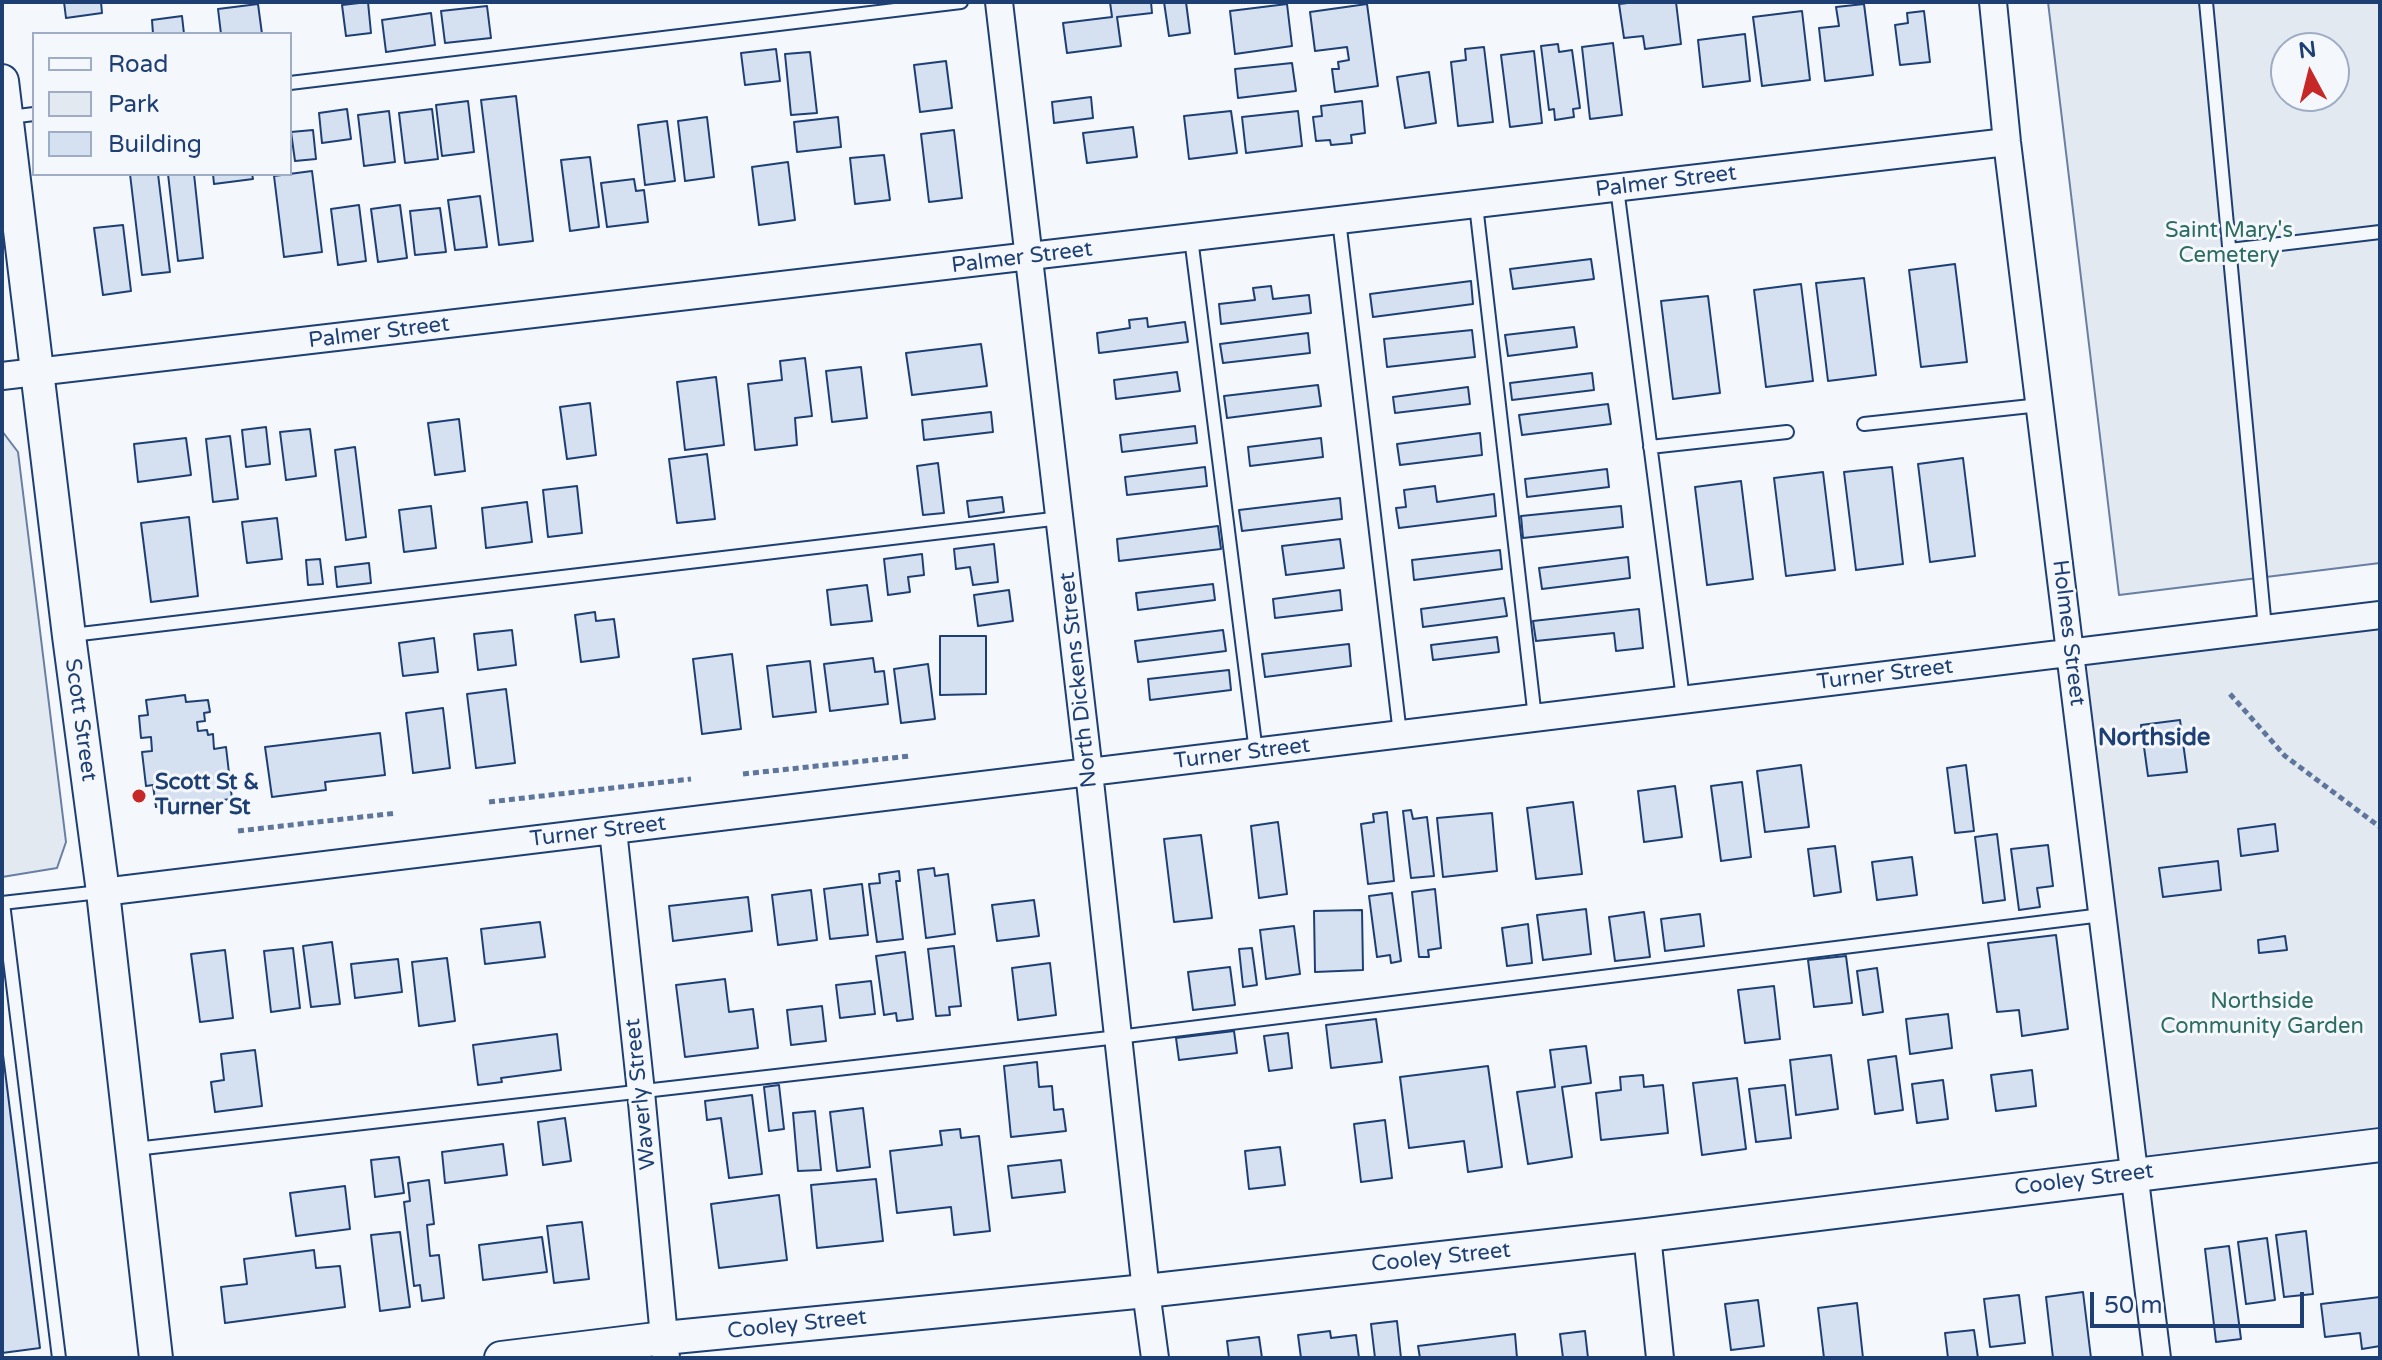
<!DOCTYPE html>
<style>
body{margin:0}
#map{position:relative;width:2382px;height:1360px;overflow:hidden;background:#f4f7fb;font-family:"Varela Round",sans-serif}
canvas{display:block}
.frame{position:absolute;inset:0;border:4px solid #1d3f73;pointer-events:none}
.legend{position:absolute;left:32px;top:32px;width:260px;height:144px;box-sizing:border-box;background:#f4f7fb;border:2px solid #9eadc5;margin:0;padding:10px 14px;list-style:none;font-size:24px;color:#1d3f73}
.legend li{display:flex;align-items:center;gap:16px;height:40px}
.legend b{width:40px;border:2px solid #9eadc5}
.north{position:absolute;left:2270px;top:32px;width:80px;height:80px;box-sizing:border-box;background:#f4f7fb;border:2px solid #9eadc5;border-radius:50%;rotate:353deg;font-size:22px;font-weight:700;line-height:32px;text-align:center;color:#1d3f73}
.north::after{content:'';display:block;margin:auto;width:28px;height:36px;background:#c62828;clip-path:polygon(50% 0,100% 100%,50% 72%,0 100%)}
.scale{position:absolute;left:2090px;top:1292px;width:214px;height:36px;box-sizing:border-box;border:4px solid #1d3f73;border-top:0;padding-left:10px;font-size:24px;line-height:28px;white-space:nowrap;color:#1d3f73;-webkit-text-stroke:6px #f4f7fb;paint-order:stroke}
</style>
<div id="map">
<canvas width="2382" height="1360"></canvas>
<div class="frame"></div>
<ul class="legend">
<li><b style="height:10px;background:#f4f7fb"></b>Road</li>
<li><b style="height:22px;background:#e3e9f0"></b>Park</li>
<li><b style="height:22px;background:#d5e0f0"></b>Building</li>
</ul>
<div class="north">N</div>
<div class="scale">50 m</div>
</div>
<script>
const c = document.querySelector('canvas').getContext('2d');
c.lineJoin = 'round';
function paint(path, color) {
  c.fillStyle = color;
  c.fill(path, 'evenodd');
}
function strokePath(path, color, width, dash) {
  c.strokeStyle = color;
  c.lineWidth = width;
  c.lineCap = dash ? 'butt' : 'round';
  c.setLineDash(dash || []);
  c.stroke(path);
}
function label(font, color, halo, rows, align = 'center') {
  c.font = font + ' "Varela Round",sans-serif';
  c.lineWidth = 6;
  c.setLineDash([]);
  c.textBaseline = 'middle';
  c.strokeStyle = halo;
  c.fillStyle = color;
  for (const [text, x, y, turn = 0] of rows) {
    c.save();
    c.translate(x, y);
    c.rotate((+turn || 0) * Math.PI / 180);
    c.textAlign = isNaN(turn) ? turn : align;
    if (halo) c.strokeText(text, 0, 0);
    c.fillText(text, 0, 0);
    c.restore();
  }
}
const green = new Path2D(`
 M2048,2H2380V563L2119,595ZM2286,48H2334V96H2286Z
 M2,431L18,452L66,842L57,868L2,877Z
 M2380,615V1145L2135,1174L2070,652Z`);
const building = new Path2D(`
 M64,2H101L102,13L66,18Z
 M368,2L371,33L346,36L342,5Z
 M1110,2H1151L1152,13L1117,17L1121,46L1067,53L1063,23L1112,17Z
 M1164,2H1186L1190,33L1169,36Z
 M1636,2H1676L1681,44L1645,49L1643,36L1624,38L1619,4Z
 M258,4L262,34H221L218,9Z
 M1287,4L1292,46L1235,54L1230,11Z
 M1367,4L1378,86L1335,92L1332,69H1339L1338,62L1349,60L1347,47L1315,51L1310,12Z
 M1864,4L1873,75L1825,81L1819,28L1839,26L1836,7Z
 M487,6L491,38L445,43L441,11Z
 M1802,11L1810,80L1762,86L1753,17Z
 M1924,11L1930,62L1900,65L1895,25L1908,23L1907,13Z
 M431,13L435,45L386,52L382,20Z
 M182,16L184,34H153L152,20Z
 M1745,34L1750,81L1703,87L1698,40Z
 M1613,43L1622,115L1590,119L1582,47Z
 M1558,44L1559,52L1572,50L1580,108L1573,109L1574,117L1555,120L1554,109L1549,110L1541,46Z
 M1484,47L1493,122L1458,126L1451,62L1466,60L1465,49Z
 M776,49L780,81L745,85L741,53Z
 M1534,51L1542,123L1510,127L1501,55Z
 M810,52L817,113L791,115L785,54Z
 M946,61L952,108L920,112L914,65Z
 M1292,63L1296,91L1238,98L1235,69Z
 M1429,72L1436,123L1405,128L1397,77Z
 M516,96L533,241L499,245L481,100Z
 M1091,97L1093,118L1054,123L1052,102Z
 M468,101L474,152L442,156L436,105Z
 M1362,101L1365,133L1351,135L1352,143L1331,145L1330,140L1316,141L1313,117L1322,116L1321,106Z
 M347,109L351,139L322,143L319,113Z
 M432,109L438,159L405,163L399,113Z
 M389,111L395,162L364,166L358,115Z
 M1231,111L1237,153L1189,159L1184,116Z
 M1298,111L1302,146L1246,153L1242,117Z
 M707,117L714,177L685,181L678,121Z
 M838,117L841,147L797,152L794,122Z
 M667,121L675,181L645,185L638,125Z
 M1133,127L1137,157L1087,163L1083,133Z
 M313,130L316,159L295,161L291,132Z
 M954,130L962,198L929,202L921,134Z
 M884,155L890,200L855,204L850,158Z
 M590,157L599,227L570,231L561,160Z
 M788,162L795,220L759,225L752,167Z
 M312,171L322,252L284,257L274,176Z
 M130,174H158L170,272L142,275Z
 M168,174H194L203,258L178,261Z
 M213,174H252L253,179L214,184Z
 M634,179L636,191L644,190L648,222L607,227L601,183Z
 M480,196L487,247L455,250L448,200Z
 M359,205L366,261L338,265L331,209Z
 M400,205L407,258L378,262L371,209Z
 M440,208L446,252L415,255L410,211Z
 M123,225L131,291L103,295L94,228Z
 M1591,259L1594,279L1513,289L1510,269Z
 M1955,264L1967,362L1921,367L1909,270Z
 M1864,278L1876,375L1828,381L1816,283Z
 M1471,281L1473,304L1373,317L1370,294Z
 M1801,284L1813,381L1766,387L1754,290Z
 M1271,286L1273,299L1309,295L1311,313L1221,324L1219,304L1255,300L1253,288Z
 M1708,296L1720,393L1673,399L1661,301Z
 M1147,318L1148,327L1185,322L1188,342L1099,353L1097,333L1130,328L1129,320Z
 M1574,327L1577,347L1508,356L1505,335Z
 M1472,330L1475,357L1387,367L1384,339Z
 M1308,333L1310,353L1223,363L1220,344Z
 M981,344L987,386L912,395L906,353Z
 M805,358L812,416L795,418L797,445L755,450L748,384L782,380L780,361Z
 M861,367L867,418L832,422L826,371Z
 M1177,372L1180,391L1116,399L1114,380Z
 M1592,373L1594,390L1512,400L1510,383Z
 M716,377L724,445L685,450L677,382Z
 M1318,385L1321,406L1227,418L1224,396Z
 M1468,387L1470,404L1395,413L1393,397Z
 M590,403L596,455L567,459L560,407Z
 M1608,404L1611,424L1522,435L1519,415Z
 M991,412L993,432L924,440L922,420Z
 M459,419L465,471L435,475L428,423Z
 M1195,426L1197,443L1122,452L1120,435Z
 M266,427L270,464L246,467L242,430Z
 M310,429L316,476L286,480L280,432Z
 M1480,433L1482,455L1400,465L1397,444Z
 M230,436L238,499L213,502L206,439Z
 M186,438L191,475L138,482L134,444Z
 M1321,438L1323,457L1250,466L1248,447Z
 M355,447L366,537L346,540L335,450Z
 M707,454L715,519L677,523L669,459Z
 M1963,458L1975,556L1930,562L1918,464Z
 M938,463L944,513L923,515L917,466Z
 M1205,467L1207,486L1127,495L1125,477Z
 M1892,467L1903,564L1856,570L1844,472Z
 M1607,469L1609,487L1527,497L1525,479Z
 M1823,472L1835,570L1786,576L1774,478Z
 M1741,481L1753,579L1707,585L1695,487Z
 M577,486L582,533L548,537L543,490Z
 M1435,486L1437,502L1494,494L1496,516L1399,528L1396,508L1406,507L1404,490Z
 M1002,497L1004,512L969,517L967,501Z
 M1340,498L1342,519L1242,531L1239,510Z
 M527,502L532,542L486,548L482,508Z
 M431,506L436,548L404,552L399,510Z
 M1621,506L1623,527L1523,538L1521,516Z
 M189,517L198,596L151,602L141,523Z
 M277,518L282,559L247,563L242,522Z
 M1218,526L1221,549L1119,561L1117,539Z
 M1340,539L1344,568L1286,575L1282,546Z
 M994,544L998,582L973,585L970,567L956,569L954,549Z
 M1500,550L1502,569L1414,580L1412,560Z
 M922,554L924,575L908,577L910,592L888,595L884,559Z
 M1628,557L1630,578L1542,589L1539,568Z
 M320,559L323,584L308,585L306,560Z
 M369,563L371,583L337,587L335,567Z
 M1213,584L1215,600L1138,610L1136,593Z
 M867,585L872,621L831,625L827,590Z
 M1009,590L1013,621L978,626L974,595Z
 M1340,590L1342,610L1275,618L1273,599Z
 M1504,598L1507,616L1423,627L1421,609Z
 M1639,609L1643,648L1616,651L1614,633L1536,641L1533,621Z
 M595,612L596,621L614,619L619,657L581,662L575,615Z
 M512,630L516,665L478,670L474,634Z
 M1223,630L1226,651L1138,662L1135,641Z
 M940,636H986V694L940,695Z
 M1497,637L1499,652L1433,660L1431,645Z
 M434,638L438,672L403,676L399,643Z
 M1349,644L1351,666L1265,677L1262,654Z
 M732,654L741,729L702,734L693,659Z
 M873,658L875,672L884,671L888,704L830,711L824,664Z
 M810,661L816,712L773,717L767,666Z
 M928,664L935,719L901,723L894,669Z
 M1229,670L1231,690L1150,700L1148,679Z
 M506,689L515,763L476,768L467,694Z
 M185,695L186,702L208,700L210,712L204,713L205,721L197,722L198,731L207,730L208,735L213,734L214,749L226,747L232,799L156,807L153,785L146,786L142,752L152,751L151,737L141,738L139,716L148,715L146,700Z
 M443,708L450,768L413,773L406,713Z
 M2180,720L2187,772L2148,776L2141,725Z
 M380,733L385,775L325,782L326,790L272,797L265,747Z
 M1801,765L1809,827L1765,832L1757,771Z
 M1966,765L1974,831L1955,833L1947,768Z
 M1742,782L1751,857L1721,861L1711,786Z
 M1675,786L1682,837L1644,842L1638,791Z
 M1573,802L1582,874L1536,879L1527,808Z
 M1411,810L1413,819L1427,817L1434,876L1411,878L1403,811Z
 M1387,812L1394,881L1368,884L1361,824L1374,822L1373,814Z
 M1492,813L1497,871L1443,877L1437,818Z
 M1278,822L1287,894L1259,898L1251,826Z
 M2275,824L2278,851L2241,856L2238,829Z
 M1997,834L2005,900L1983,903L1975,837Z
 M1201,835L1212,918L1174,922L1164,839Z
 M2048,845L2053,886L2037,888L2040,907L2019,910L2011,849Z
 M1835,846L1841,892L1814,896L1808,849Z
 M1912,857L1917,895L1877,900L1872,862Z
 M2218,861L2221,890L2163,897L2159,868Z
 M934,868L935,876L948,874L955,934L926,938L918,870Z
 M899,871L900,881H896L903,939L877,942L869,884L880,883L879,874Z
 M862,884L868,935L830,939L824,889Z
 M1435,889L1441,948L1428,950L1429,957H1419L1412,892Z
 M811,890L817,940L778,945L772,895Z
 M1392,893L1401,961L1391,963L1390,955L1377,957L1369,896Z
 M748,897L752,931L673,941L669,906Z
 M1034,900L1039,936L997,941L992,905Z
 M1586,909L1591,954L1543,960L1537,915Z
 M1362,910L1363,970L1315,972L1314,911Z
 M1644,912L1650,957L1615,961L1609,917Z
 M1700,914L1704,946L1665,951L1661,919Z
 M540,922L545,957L485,964L481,929Z
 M1528,924L1532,963L1507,966L1502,928Z
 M1294,926L1300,974L1266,979L1260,930Z
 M2056,935L2068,1029L2022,1036L2019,1010L1997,1012L1988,943Z
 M2285,936L2287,950L2259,953L2258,940Z
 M332,942L340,1004L311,1007L303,946Z
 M954,946L961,1006L949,1007L950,1015L936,1016L928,949Z
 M293,948L300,1008L271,1012L264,951Z
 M1252,948L1257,985L1243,987L1239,949Z
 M225,950L233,1018L200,1022L191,954Z
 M905,952L913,1019L897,1021L896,1013L884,1015L876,956Z
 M1846,956L1852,1003L1814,1007L1808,960Z
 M447,958L455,1021L419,1026L412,962Z
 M398,959L402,992L355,998L351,964Z
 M1050,963L1056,1015L1018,1020L1012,968Z
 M1230,967L1235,1005L1193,1010L1188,972Z
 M1877,968L1883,1012L1863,1015L1857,971Z
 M725,979L729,1012L753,1009L758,1048L685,1057L676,985Z
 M871,981L875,1014L840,1018L836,985Z
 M1774,986L1780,1039L1745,1043L1738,990Z
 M822,1006L826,1041L791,1045L787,1010Z
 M1948,1014L1952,1048L1910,1054L1906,1019Z
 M1376,1019L1382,1062L1331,1068L1326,1025Z
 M1234,1031L1237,1053L1179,1060L1176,1038Z
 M1288,1033L1292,1068L1269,1071L1264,1036Z
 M557,1034L561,1070L501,1078L502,1082L478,1085L473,1045Z
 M1586,1046L1591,1083L1562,1087L1572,1157L1528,1164L1517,1092L1555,1087L1550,1050Z
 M2,1047L40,1348L2,1353Z
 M255,1050L262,1106L215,1112L211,1082L224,1080L221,1054Z
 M1831,1055L1838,1109L1796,1115L1790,1060Z
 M1896,1056L1903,1110L1875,1114L1868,1060Z
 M1037,1062L1039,1087L1052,1086L1054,1110L1063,1109L1066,1131L1011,1137L1004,1066Z
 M1488,1066L1502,1167L1468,1172L1464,1141L1409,1148L1400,1077Z
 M2032,1070L2036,1106L1996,1111L1991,1075Z
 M1643,1075L1644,1087L1663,1085L1668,1133L1601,1140L1596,1093L1621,1090L1620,1077Z
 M1737,1078L1746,1149L1702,1155L1693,1083Z
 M1943,1080L1948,1119L1917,1123L1912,1084Z
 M779,1085L784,1129L769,1131L764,1087Z
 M1785,1085L1791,1138L1756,1142L1749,1089Z
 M752,1095L762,1174L729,1178L721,1118L707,1120L705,1101Z
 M863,1108L870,1167L837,1171L830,1112Z
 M815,1111L821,1170L798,1171L793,1113Z
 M565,1118L571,1161L543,1165L538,1122Z
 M1385,1120L1392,1178L1361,1182L1354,1124Z
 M960,1129L961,1138L979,1136L990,1231L954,1235L951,1207L897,1213L890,1151L942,1145L940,1131Z
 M503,1144L507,1175L445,1183L442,1152Z
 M1280,1147L1285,1185L1249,1189L1245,1151Z
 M399,1157L404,1193L375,1197L371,1160Z
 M1061,1160L1065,1192L1012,1198L1008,1166Z
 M876,1179L883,1241L817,1248L811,1185Z
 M429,1180L434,1224L427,1225L430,1256L439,1255L444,1298L422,1301L420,1285L414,1286L404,1202L410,1201L408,1183Z
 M345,1186L350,1229L296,1236L290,1193Z
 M779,1195L787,1260L719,1268L711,1204Z
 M582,1222L589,1279L554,1283L547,1226Z
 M2306,1231L2313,1294L2284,1297L2276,1235Z
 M400,1232L410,1307L380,1311L371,1235Z
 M542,1237L547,1272L483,1280L479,1245Z
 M2267,1238L2275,1300L2246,1304L2238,1242Z
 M2229,1246L2241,1339L2216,1342L2205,1249Z
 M314,1250L316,1268L340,1266L345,1307L225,1323L221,1287L247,1284L244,1259Z
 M2083,1292L2091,1358H2053L2046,1297Z
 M2019,1295L2025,1343L1990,1347L1984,1299Z
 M2380,1297V1346L2362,1349L2360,1333L2325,1337L2321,1304Z
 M1758,1300L1764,1346L1731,1350L1725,1304Z
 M1857,1303L1863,1358H1824L1818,1308Z
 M1397,1321L1401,1358H1375L1371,1324Z
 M1974,1330L1978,1358H1948L1945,1333Z
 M1330,1331L1331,1338L1356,1335L1359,1358H1301L1298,1335Z
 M1585,1331L1588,1358H1563L1560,1334Z
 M1515,1334L1517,1358H1420L1418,1346Z
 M1259,1337L1262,1358H1229L1227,1341Z`);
const path = new Path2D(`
 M2230,694L2285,756L2380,827
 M743,774L910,756
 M489,802L691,779
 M238,831L397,813`);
const service = new Path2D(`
 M2206,2L2265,628
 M290,83L961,2
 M10,117L34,114
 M1617,188L1683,699
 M1476,205L1535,718
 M1339,220L1400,734
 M1191,238L1256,752
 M2230,250L2380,232
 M1864,424L2040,405
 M1650,447L1787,432
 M72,635L1061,518
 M2,903L100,892
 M3,903L59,1358
 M135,1149L1118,1037L2102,915`);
const minor = new Path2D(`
 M999,2L1089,772L1146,1291L1155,1358
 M1993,2L2007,142L2157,1358
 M2,376L2007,142
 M613,830L641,1092L666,1358
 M103,892L2380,615
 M1647,1235L1660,1358`);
const tertiary = new Path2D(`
 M2,81L69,636L103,892L156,1358
 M501,1358L664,1338L1146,1291L1647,1235L2380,1145`);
const markers = [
 [139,796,8,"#c62828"]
];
const streetNames = [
 ["Palmer Street",1666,182,-7],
 ["Palmer Street",1022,258,-7],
 ["Palmer Street",379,333,-7],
 ["Holmes Street",2068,633,83],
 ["Turner Street",1885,675,-7],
 ["North Dickens Street",1079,680,-96],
 ["Scott Street",80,720,82],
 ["Turner Street",1242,754,-7],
 ["Turner Street",598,832,-7],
 ["Waverly Street",641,1094,-96],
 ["Cooley Street",2084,1180,-7],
 ["Cooley Street",1441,1258,-6],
 ["Cooley Street",797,1325,-6]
];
const parkNames = [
 ["Saint Mary's",2229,231],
 ["Cemetery",2229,256],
 ["Northside",2262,1002],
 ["Community Garden",2262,1027]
];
const poiNames = [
 ["Scott St &",155,783],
 ["Turner St",155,808]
];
const neighbourhoodNames = [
 ["Northside",2154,739]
];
paint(green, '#e3e9f0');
strokePath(green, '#687fa3', 2);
paint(building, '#d5e0f0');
strokePath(building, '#1d3f73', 2);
strokePath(service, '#1d3f73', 16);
strokePath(minor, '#1d3f73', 30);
strokePath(tertiary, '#1d3f73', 36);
strokePath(path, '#5e769c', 5, [6, 4]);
strokePath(service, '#f4f7fb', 12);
strokePath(minor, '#f4f7fb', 26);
strokePath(tertiary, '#f4f7fb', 32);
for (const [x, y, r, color] of markers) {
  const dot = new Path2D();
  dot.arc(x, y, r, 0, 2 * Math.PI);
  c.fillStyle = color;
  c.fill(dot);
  strokePath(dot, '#f4f7fb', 3);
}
label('22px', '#1d3f73', '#f4f7fb', streetNames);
label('22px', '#2c6c60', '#f4f7fb', parkNames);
label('bold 22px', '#1d3f73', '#f4f7fb', poiNames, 'left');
label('bold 24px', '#1d3f73', '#f4f7fb', neighbourhoodNames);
</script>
